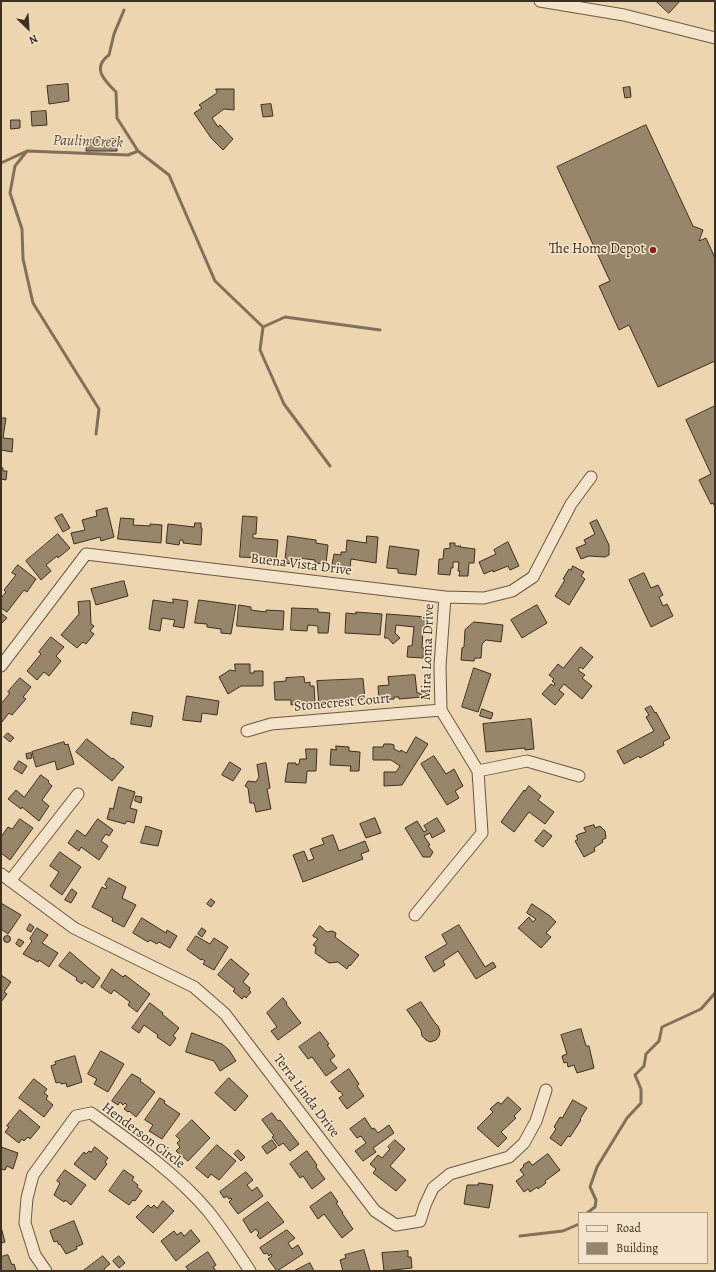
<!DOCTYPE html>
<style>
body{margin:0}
#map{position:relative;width:716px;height:1272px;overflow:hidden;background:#edd5af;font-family:Alegreya,serif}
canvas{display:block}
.frame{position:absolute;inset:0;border:2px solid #3c3022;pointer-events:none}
.legend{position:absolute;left:578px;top:1212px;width:130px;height:52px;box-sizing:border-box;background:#f3e4cb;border:1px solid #aa9c87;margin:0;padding:5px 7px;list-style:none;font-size:12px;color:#3c3022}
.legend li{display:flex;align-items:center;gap:8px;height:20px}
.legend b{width:20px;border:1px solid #aa9c87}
.north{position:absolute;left:8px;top:8px;width:40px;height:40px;-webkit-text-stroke:3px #f3e4cb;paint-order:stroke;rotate:155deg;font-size:11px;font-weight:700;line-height:16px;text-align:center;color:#3c3022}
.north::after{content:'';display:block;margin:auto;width:14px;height:18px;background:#3c3022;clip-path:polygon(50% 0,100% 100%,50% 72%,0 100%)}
</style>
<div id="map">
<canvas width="716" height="1272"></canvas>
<div class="frame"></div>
<ul class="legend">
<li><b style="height:5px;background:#f3e4cb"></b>Road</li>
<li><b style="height:11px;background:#98866b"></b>Building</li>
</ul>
<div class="north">N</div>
</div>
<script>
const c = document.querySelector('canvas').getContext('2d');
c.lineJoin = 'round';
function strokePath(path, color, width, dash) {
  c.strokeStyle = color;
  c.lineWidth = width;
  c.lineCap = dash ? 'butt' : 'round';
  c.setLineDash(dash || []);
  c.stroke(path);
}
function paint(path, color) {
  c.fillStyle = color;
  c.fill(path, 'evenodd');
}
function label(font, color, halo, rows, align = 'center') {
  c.font = font + ' Alegreya,serif';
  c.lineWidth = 3;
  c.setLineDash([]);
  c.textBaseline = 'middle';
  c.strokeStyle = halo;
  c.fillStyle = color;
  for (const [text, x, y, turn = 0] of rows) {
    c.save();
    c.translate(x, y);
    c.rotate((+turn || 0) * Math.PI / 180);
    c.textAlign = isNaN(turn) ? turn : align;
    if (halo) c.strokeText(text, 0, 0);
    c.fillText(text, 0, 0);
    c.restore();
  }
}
const stream = new Path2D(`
 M124,10L114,34L109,55C91,68 105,81 116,92L117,118L138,151L169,175L215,281L263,327L285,317L380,330
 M27,151L15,166L10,193L22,229L23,259L33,303L99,409L96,434
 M1,163L27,151L128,155L138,151
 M263,327L260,350L284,404L330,466
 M587,1213L595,1207L596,1200L590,1187L597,1167L627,1118L641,1103V1089L635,1075L644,1066L646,1054L659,1041L662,1027L701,1009L715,993
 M520,1236L563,1231L579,1224`);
const building = new Path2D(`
 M656,1H680L669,13Z
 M68,84L69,101L49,104L47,86Z
 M630,87L631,97L625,98L623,88Z
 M216,89H234V110L224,109L212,118L218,127L220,125L233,139L223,150L211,138L194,113L202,108L199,105L217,93Z
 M271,104L273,116L263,117L261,105Z
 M46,111L47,125L32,126L31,112Z
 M11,120H20V128L11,129Z
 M646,125L693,226L703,230L699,241L706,238L715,258V361L658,387L629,325L619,330L599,286L610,281L557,167Z
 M117,139V151H86L87,140Z
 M715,406V507L713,503L711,504L699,480L711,474L686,420Z
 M1,418H6L3,438L13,439L12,452L1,450Z
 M1,468H3V471H7L6,480L1,479V482Z
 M107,508L114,537L101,541L100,537L74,544L71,533L85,530L82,520L97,516L96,511Z
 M62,514L70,528L63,532L55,518Z
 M243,516L257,517L256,534H253V538L278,540L276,562L259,561V558L240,557Z
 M121,518L134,519L133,525L150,526V524L162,525L161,543L118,539Z
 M597,520L609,545V555L605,557L589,556L581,559L576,548L586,544L584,540L595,534L590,523Z
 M195,523H201V528H202L201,545L183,543V540H180L179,545L166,543L168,524L194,527Z
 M58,534L70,548L58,558L57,556L46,565L51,571L41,580L26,561Z
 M288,536L316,540V543L328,545L326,564L315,563V560L298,558V564L285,563Z
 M367,536L378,537L376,563L351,559L350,568L336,567V565H332L334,554L341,555V552H346L347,540L366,543Z
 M508,542L519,566L510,570L508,566L493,572V570L484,574L479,562L496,554L494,550Z
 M450,543H455V546H461L460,547L475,549L474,563H469L468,576H459L460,571H458L459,562H453V568H451L450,575L438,574L439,559H443L444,549L450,548Z
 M390,546L419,550L416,575L398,573V569L387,568Z
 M18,565L36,579L27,592L24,590L7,612L1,608V598L6,592L4,590L16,575L12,573Z
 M573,566L584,572L581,576L585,579L569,605L555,596L565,580L563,579L569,569L571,570Z
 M644,573L651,588L658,585L663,595L659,597L663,606L667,604L673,616L651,627L629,580Z
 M124,581L128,596L96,605L91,589Z
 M173,599L188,601L184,628L173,626L175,620L162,618L160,631L149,629L153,600L173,603Z
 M199,600L236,605L231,634L221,633V629L207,627V624L195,623Z
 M90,601L91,624L94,626L90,631L94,634L86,644L83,642L77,648L61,635L79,614L78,602Z
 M239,605L251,607V610L266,612V610L284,611L283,630L237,626Z
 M537,605L547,623L522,638L511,620Z
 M292,608L318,609V612L330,613L328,633H318V626L308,625L307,631L291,630Z
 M356,612L382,614L380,635L345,633L346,613L356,614Z
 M1,613L7,618L1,624Z
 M387,614L426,617L425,629H423L422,648H424L423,658L407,657L408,646H412L414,627L396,625L395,633L400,638L393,644L388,638H385Z
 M474,622L503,625L501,642L486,640L482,644L481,658H475L474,661L461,660L462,648L464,647L465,630Z
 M51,637L64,647L56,656L61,661L49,676L44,672L37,680L27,671L41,654L39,652Z
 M581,647L593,657L583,669L580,667L578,670L585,675L582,678L592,686L582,699L564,684L559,690L564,694L555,705L542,694L551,684L554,686L555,684L552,681L554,679L549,675L558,664L563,668Z
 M235,664H250V673H254V671H263V686H241L228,694L219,677L230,670L235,671Z
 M474,668L491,674L478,712L462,707Z
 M415,675L417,693H421L422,697L399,699V697H394V699L379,700L378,686L389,685L388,677Z
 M304,677L305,683L310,682V686H314L315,703L291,705V700H275L274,682L286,681V678Z
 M20,678L31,687L23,697L26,699L12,715L9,713L2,722L1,721V704L10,693L8,692Z
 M363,679L365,699L335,701L336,705L319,706L317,681Z
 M187,696L219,701L217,715L202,713L201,722L183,720Z
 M651,706L655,713L656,712L670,738L663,742L664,745L640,758L639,756L624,764L617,751L654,731L646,717L649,715L645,709Z
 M482,709L493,713L491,719L480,716Z
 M133,712L153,716L151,727L131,724Z
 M531,719L534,749L525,750V748L486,752L483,724Z
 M8,733L14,738L10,742L4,737Z
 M416,737L428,744L402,785L384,786V772H396L400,766L391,760H373V747H383L384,744H391L394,745V749L400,752L401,750L406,753Z
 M87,739L112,759L113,758L124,767L112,781L76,752Z
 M64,742L65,745L68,744L74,764L57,770L55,761L36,767L32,752Z
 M336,746L349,747V751L360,752L359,771H350L351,766L330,765L331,749L336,750Z
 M306,749H317L316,771H307L306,783L285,782L288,763H296V765L299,764L300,759H306Z
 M31,753L32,758L27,759L26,754Z
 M434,756L446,774L454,769L463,786L455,791L459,798L447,805L421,764Z
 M19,761L27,766L22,774L14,769Z
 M230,762L241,769L233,781L222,775Z
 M266,763L270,788L267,789L271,809L256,812L254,803H250L248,788L245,786L248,781L256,782L259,777L257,765Z
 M41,775L49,781L48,782L52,786L42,800L49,806L39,821L22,807L21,809L8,799L16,790L24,797Z
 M529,786L541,796L538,800L554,812L545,824L529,812L514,832L501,822L524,790L525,791Z
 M119,787L135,792L130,808L137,810L134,823L127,821L125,824L107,819L110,808L113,809Z
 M136,796L142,797L141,803L135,801Z
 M375,818L381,833L366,838L360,824Z
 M437,818L445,831L432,838L430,833L424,836L430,845L428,846L433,852L430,857H423L405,828L417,821L424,832L427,830L424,826Z
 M20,819L33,828L10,860L1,853V837L8,827L12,829Z
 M98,819L113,830L109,836L106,834L101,841L108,846L99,860L81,847L79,851L68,843L77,830L85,836Z
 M594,825L595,828L600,826L605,831L606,838L602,840L603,842L594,848L595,851L584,857L575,841L578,839L576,836L579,834L586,832L584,828Z
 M146,826L162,831L158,846L141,843Z
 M544,830L552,836L543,847L535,841Z
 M333,835L339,851L365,841L369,851L361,854L363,859L303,882L293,855L304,851L308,861L314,859L310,849L324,844L322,839Z
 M60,852L81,867L62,895L50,886L59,872L50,866Z
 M109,878L126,887L122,898L136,905L124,927L112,921L113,918L92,907L102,887L106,889L107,887L105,885Z
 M72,889L77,893L71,903L65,900Z
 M211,899L215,902L211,907L207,904Z
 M1,903L21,915L8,934L1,929Z
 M532,904L550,916L556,922L546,933L551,937L541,948L518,928L529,917L533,922L536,919L527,913Z
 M142,918L166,933L167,930L177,936L170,948L159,942L157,944L150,940L148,942L133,933Z
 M30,924L34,927L31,932L27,930Z
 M459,925L485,967L493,962L496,967L476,979L458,951L443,961L445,965L434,972L425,957L447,944L442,935Z
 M320,926L327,932L332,931L336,933L335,937L359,955L350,966L349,965L347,969L338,962L329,963L315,953L316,947L313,945L318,939L313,936Z
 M37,928L48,935L42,943L58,953L49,967L39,960L38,962L23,954L32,941L30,939Z
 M202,928L206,931L202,937L198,934Z
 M3.5 939a3.5 3.5 0 1 1 7 0a3.5 3.5 0 1 1-7 0Z
 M196,936L210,944L214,938L228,947L214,970L203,964L205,961L202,959L201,960L187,950Z
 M19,939L24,942L20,947L16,944Z
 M70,952L100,978L93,988L84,981L82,984L76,980L77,978L59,966Z
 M231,959L249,974L243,982L250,988L249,990L251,992L246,998L244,996L242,999L233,991L235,989L218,975Z
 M112,969L123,977L125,975L150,994L137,1012L128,1005L130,1002L114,990L111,994L101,987Z
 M1,975L11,982L4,992L7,994L1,1002Z
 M283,998L287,1003L286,1004L301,1023L278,1040L271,1031L277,1027L267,1013Z
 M421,1002L435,1023L438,1026L440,1031L439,1036L436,1040L430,1042L426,1040L422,1036L421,1030L407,1010Z
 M150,1003L163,1013L162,1014L179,1028L173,1036L176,1038L170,1046L157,1037L158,1035L144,1025L139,1033L132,1028Z
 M581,1029L586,1046H589L594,1068L577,1073L574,1065L568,1067L567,1062L564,1063L562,1056L567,1054L561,1035Z
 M320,1032L329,1044L327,1045L335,1056L330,1060L337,1068L326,1076L312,1057L308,1059L299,1047Z
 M192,1033L222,1044L229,1050L236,1061L220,1071L214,1061L186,1052Z
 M101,1051L124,1064L108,1092L94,1084L97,1079L88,1074Z
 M75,1056L82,1082L67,1087L66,1083L61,1084L60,1082L56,1083L51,1066L56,1064L55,1062Z
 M349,1069L359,1084L357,1086L364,1096L347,1109L339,1098L343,1095L340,1091L339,1092L331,1082Z
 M132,1074L141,1079L140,1081L155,1092L136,1117L129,1111L128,1112L124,1109L127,1105L125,1103L123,1105L120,1102L118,1105L112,1101Z
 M229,1078L248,1096L235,1111L215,1093Z
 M34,1079L47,1089L44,1093L48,1096L46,1099L53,1105L44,1117L19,1098Z
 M508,1097L521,1109L514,1116L516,1118L501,1132L507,1138L498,1147L477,1128L493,1112L490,1109L498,1102L501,1104Z
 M160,1098L165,1101L164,1103L180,1114L162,1139L149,1131L153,1125L145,1120Z
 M573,1100L587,1108L580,1119L581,1120L570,1137L568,1136L561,1146L550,1138L556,1129L554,1127L560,1117L562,1118Z
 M20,1110L40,1127L30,1139L28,1137L24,1141L22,1139L19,1143L5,1132L9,1127L7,1126Z
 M272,1113L278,1121L280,1120L299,1144L290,1151L283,1143L279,1146L272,1137L274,1136L262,1120Z
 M365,1118L372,1129L374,1128L378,1133L389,1125L394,1133L373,1148L376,1152L363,1161L355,1151L366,1143L361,1136L357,1138L350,1129Z
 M192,1120L210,1138L188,1161L176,1151L180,1147L177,1143L180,1140L176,1136Z
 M272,1140L277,1147L267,1154L262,1147Z
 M395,1140L405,1149L390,1166L406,1180L396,1191L373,1173L376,1169L370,1164L378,1155L382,1158L390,1149L388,1147Z
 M217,1145L236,1161L219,1180L211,1174L208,1178L196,1168Z
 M1,1147L18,1153L13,1169L7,1166L5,1170L1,1169Z
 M95,1147L108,1158L105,1162L107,1164L95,1180L74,1164L84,1152L86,1154L89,1151L91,1152Z
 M238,1150L245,1157L241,1161L234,1154Z
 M307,1151L317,1165L316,1167L325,1179L312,1189L303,1176L300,1178L290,1164Z
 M548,1154L560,1170L545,1181L546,1183L538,1189L537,1187L530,1192L528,1189L524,1192L516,1181L524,1175L520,1170L524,1166L523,1165L529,1161L532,1165Z
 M65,1170L86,1185L71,1205L65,1200L64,1202L54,1195L60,1183L57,1181Z
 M124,1170L134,1177L132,1180L138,1185L137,1187L142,1191L135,1201L133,1200L129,1205L109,1191Z
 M246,1172L253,1180L247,1185L252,1191L257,1187L263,1196L238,1214L229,1202L232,1199L231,1198L229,1199L227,1196L224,1198L220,1192Z
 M479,1183L493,1185L489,1208L464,1204L467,1185H478Z
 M331,1192L338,1202L336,1203L343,1213H342L353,1229L342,1238L324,1214L318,1219L310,1207Z
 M163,1201L174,1211L153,1233L136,1217L148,1205L151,1208L154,1205L157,1208Z
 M268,1202L284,1222L260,1239L257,1235L259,1233L256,1229L251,1233L243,1220Z
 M74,1221L83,1244L76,1247L77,1249L66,1254L60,1244L59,1245L57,1241L54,1242L50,1231Z
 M1,1227L5,1242L1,1243Z
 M191,1230L200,1241L176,1261L161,1241L174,1231L177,1235L181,1232L184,1236Z
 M287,1230L295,1238L288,1243L292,1249L298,1245L303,1254L277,1271L268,1259L272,1256L271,1254L269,1256L267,1253L264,1254L260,1248Z
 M364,1250L370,1271H343L340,1260L346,1258L345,1255Z
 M408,1251V1257H411L412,1268L384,1271L382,1253Z
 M208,1252L216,1265L213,1267L216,1271H189L186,1267Z
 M8,1255L12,1265L14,1264L16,1271H1V1257Z
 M103,1256L110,1264L104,1269L105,1271H83Z
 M119,1256L125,1263L119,1268L113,1261Z
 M310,1263L314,1271H294Z`);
const street = new Path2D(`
 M540,1L624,15L715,38
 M1,666L86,554L445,597L484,598L512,591L533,577L571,504L591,477
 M247,731L271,724L441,710
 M478,771L527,761L579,776
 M1,874L74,928L194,987L225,1014L375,1211L396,1225L420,1221L425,1205L433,1188L450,1174L509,1157L524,1143L536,1121L546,1090
 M10,881L78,794
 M415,915L482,833L478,771L441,710L440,666L445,597
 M46,1271L35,1255L25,1223L27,1198L33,1175L76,1116L91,1113C130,1141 177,1174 208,1211C223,1230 237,1251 250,1271`);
const markers = [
 [653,250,4,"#8f2418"]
];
const poiNames = [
 ["The Home Depot",645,250]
];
const streetNames = [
 ["Buena Vista Drive",301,565,7],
 ["Mira Loma Drive",428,652,-88],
 ["Stonecrest Court",342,703,-5],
 ["Terra Linda Drive",306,1096,53],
 ["Henderson Circle",143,1136,37]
];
const waterNames = [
 ["Paulin Creek",88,142,2]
];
strokePath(stream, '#82715a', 3);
paint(building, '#98866b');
strokePath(building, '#3c3022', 1);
strokePath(street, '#685945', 13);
strokePath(street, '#f3e4cb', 11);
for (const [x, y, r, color] of markers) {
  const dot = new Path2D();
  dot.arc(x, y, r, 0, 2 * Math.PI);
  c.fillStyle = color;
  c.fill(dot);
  strokePath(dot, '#f3e4cb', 1.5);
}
label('14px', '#3c3022', '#f3e4cb', poiNames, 'right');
label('14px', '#3c3022', '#f3e4cb', streetNames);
label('italic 15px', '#594b39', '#f3e4cb', waterNames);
</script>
